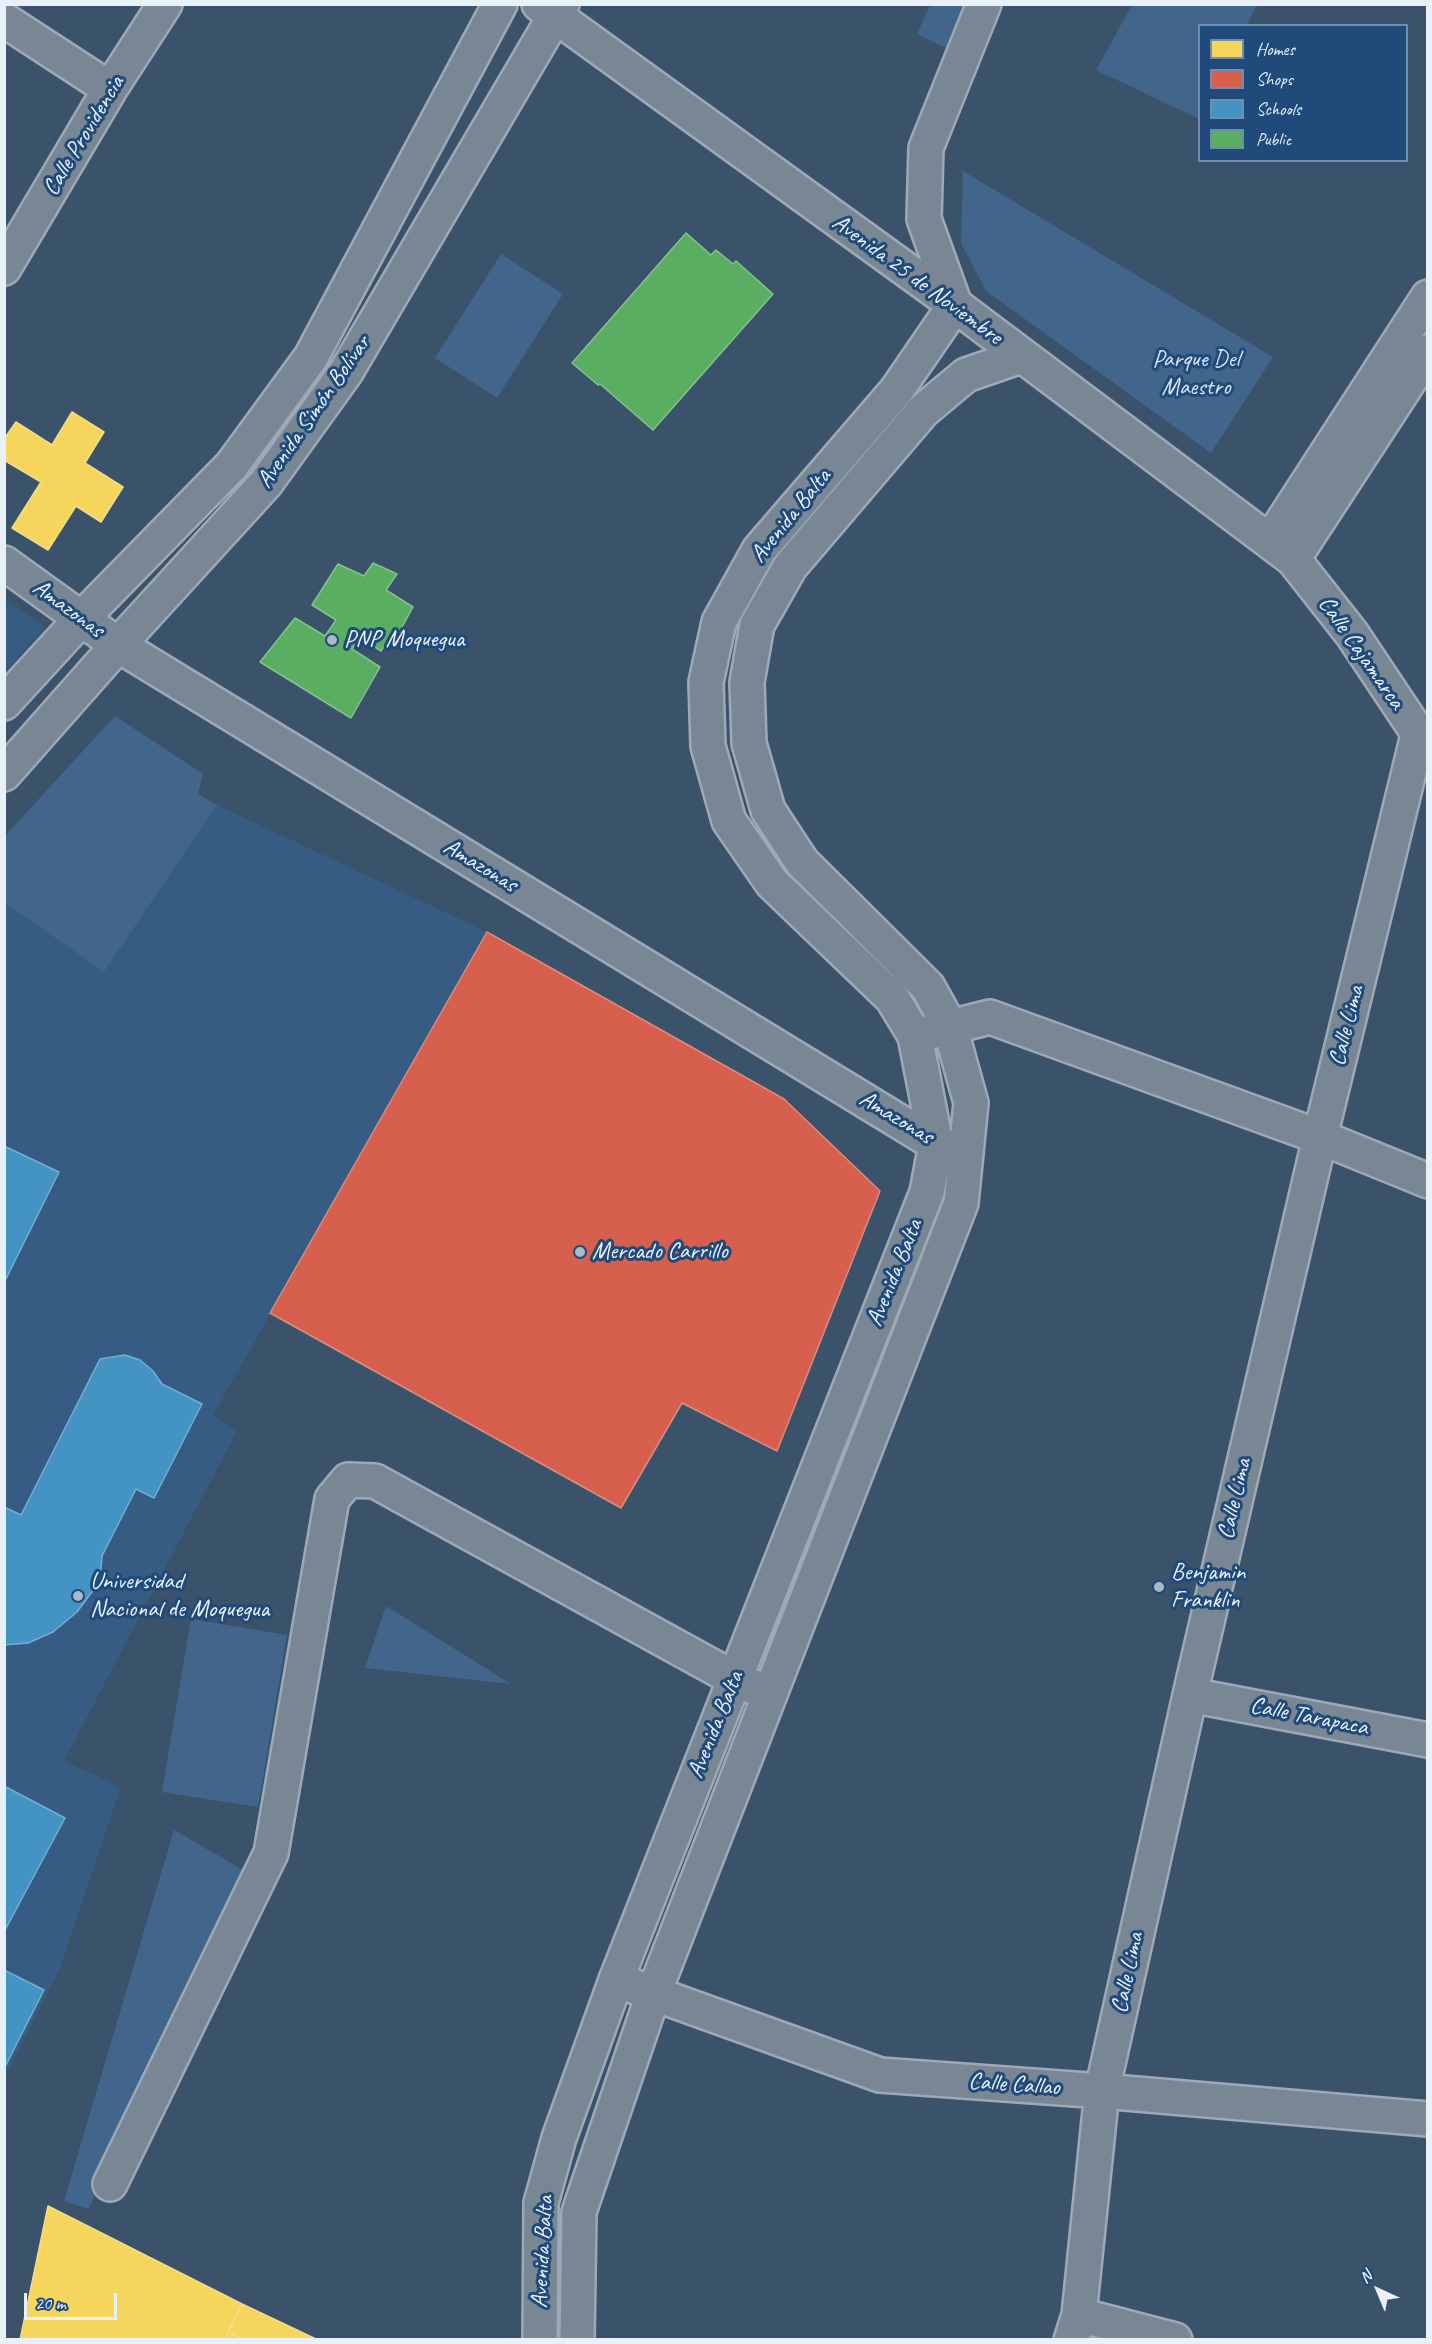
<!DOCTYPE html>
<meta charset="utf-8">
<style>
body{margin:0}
#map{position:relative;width:1432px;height:2344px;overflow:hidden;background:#3b526b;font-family:Caveat,sans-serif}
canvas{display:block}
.frame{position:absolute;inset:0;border:6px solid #e8f1f8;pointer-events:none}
.legend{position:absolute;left:1198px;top:24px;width:210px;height:138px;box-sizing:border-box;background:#1f4a7a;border:2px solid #6f8dac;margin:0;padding:8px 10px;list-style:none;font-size:18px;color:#e8f1f8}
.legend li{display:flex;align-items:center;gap:12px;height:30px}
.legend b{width:30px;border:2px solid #6f8dac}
.north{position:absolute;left:1348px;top:2260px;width:60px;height:60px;-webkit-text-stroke:4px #1f4a7a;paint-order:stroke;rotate:316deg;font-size:16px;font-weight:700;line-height:24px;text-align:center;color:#e8f1f8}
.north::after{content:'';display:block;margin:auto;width:21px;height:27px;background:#e8f1f8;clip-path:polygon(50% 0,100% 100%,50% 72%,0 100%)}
.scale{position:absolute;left:24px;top:2293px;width:93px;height:27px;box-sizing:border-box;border:3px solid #e8f1f8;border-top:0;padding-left:8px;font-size:18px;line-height:21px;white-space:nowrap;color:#e8f1f8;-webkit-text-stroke:4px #1f4a7a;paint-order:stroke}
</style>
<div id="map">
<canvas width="1432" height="2344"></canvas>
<div class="frame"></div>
<ul class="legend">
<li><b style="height:16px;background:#f6d55c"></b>Homes</li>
<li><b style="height:16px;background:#d6604d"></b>Shops</li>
<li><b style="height:16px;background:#4393c3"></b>Schools</li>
<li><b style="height:16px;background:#5aae61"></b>Public</li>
</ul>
<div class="north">N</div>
<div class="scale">20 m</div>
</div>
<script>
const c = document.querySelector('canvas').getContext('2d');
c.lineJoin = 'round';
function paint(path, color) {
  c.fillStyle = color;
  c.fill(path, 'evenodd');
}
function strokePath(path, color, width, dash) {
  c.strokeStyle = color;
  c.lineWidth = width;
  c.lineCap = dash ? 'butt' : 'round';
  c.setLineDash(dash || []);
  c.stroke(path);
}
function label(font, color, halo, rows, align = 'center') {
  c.font = font + ' Caveat,sans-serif';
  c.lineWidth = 6;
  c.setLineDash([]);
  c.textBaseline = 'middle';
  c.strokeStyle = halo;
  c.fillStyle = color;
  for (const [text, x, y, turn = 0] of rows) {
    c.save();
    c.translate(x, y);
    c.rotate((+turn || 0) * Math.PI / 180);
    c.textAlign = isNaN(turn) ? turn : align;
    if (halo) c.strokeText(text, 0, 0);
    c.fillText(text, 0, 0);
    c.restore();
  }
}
const built = new Path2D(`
 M5,600L45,627L5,672Z
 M217,805L487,932L213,1415L237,1431L64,1761L121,1787L60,1968L5,2078V903L104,972Z`);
const green = new Path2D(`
 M930,5H985L960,55L917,34Z
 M1132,5H1257L1247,25L1200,26L1199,119L1096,70Z
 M963,171L1273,357L1211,453L986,291L961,243Z
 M501,254L563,294L497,398L435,358Z
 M115,716L203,774L198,794L217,805L104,972L5,903L4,837Z
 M386,1606L511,1684L365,1668Z
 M191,1619L287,1635L258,1807L162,1792Z
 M174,1830L257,1878L88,2209L64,2201Z`);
const homes = new Path2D(`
 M72,412L104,432L85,463L123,487L101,522L76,506L48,550L12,528L41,482L4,460V439L16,422L52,445Z
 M48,2206L242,2304L225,2340H20Z
 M242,2304L318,2340H244L228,2332Z
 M228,2332L244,2340H225Z`);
const shops = new Path2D(`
 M487,932L784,1099L880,1191L777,1451L682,1403L621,1508L270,1313Z`);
const schools = new Path2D(`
 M4,1146L59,1172L4,1283Z
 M125,1355L140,1360L153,1371L162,1384L202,1404L154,1498L136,1489L102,1556L101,1569L94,1589L77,1612L53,1632L28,1643L4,1645V1507L21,1515L100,1359Z
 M4,1786L65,1818L4,1932Z
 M4,1970L44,1990L4,2069Z`);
const public = new Path2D(`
 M686,233L711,255L716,250L733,264L736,261L773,294L653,430L600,384L598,385L572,363Z
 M373,563L397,574L386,590L413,607L396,638L390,637L381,651L359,637L352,649L380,667L351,718L260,662L295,618L325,636L336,620L312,605L338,564L364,576Z`);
const minor = new Path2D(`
 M4,20L110,89
 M4,268L110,89L165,4
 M955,305L924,219L926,148L984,4
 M1293,559L1352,634L1428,748
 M4,563L118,645L936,1144L958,1150
 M915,1036L990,1017L1320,1137L1428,1181
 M1190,1695L1428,1740
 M616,1980L880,2075L1102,2091L1428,2119
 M110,2184L271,1853L332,1499L348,1480L375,1481L735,1679L770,1694
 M1079,2315L1175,2340
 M1071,2340L1079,2315L1102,2091L1190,1695L1320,1137L1418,735`);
const tertiary = new Path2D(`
 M539,4L955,305`);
const secondary = new Path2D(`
 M4,703L82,618L232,465L311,357L500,4
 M4,774L118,645L266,483L346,372L562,4`);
const primary = new Path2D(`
 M1270,541L1428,297
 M540,2340L541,2203L559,2138L616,1980L927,1192L936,1144L915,1036L892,998L772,883L729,821L708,746L706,682L719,622L759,550L896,391L955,305L1293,559L1428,352
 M577,2340L579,2212L653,1995L961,1203L971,1103L950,1027L928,987L802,862L768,810L749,743L747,682L757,625L790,567L923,411L966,375L1021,356`);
const markers = [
 [332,640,6,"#abb9c7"],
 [580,1252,6,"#abb9c7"],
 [1159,1587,6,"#abb9c7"],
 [78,1596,6,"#abb9c7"]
];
const streetNames = [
 ["Calle Providencia",84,136,-59],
 ["Avenida 25 de Noviembre",917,280,36],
 ["Avenida Simón Bolívar",314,412,-55],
 ["Avenida Balta",791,516,-51],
 ["Amazonas",68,609,36],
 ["Calle Cajamarca",1361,653,55],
 ["Amazonas",480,866,31],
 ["Calle Lima",1347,1026,-76],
 ["Amazonas",896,1118,31],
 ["Avenida Balta",895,1273,-68],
 ["Calle Lima",1235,1499,-77],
 ["Calle Tarapaca",1309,1717,11],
 ["Avenida Balta",716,1725,-68],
 ["Calle Lima",1128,1973,-78],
 ["Calle Callao",1014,2085,4],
 ["Avenida Balta",543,2252,-87]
];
const parkNames = [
 ["Parque Del",1196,360],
 ["Maestro",1196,388]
];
const poiNames = [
 ["PNP Moquegua",344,640],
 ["Mercado Carrillo",592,1252],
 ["Benjamin",1171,1573],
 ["Franklin",1171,1601],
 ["Universidad",90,1582],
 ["Nacional de Moquegua",90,1610]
];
paint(built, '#365c84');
paint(green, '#42658c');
paint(homes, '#f6d55c');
strokePath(homes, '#f2dd8b', 1.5);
paint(shops, '#d6604d');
strokePath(shops, '#db8c80', 1.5);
paint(schools, '#4393c3');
strokePath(schools, '#74afd3', 1.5);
paint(public, '#5aae61');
strokePath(public, '#85c28e', 1.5);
strokePath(minor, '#9da9b6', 38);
strokePath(tertiary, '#9da9b6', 38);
strokePath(secondary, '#9da9b6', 38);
strokePath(primary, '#9da9b6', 38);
strokePath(minor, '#798694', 33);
strokePath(tertiary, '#798694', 33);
strokePath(secondary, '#798694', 33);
strokePath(primary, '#798694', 33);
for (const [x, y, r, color] of markers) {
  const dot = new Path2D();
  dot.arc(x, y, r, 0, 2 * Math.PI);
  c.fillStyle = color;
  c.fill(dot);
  strokePath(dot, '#1f4a7a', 2);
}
label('24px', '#e8f1f8', '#1f4a7a', streetNames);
label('24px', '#d8e3ee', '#1f4a7a', parkNames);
label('24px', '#e8f1f8', '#1f4a7a', poiNames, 'left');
</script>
